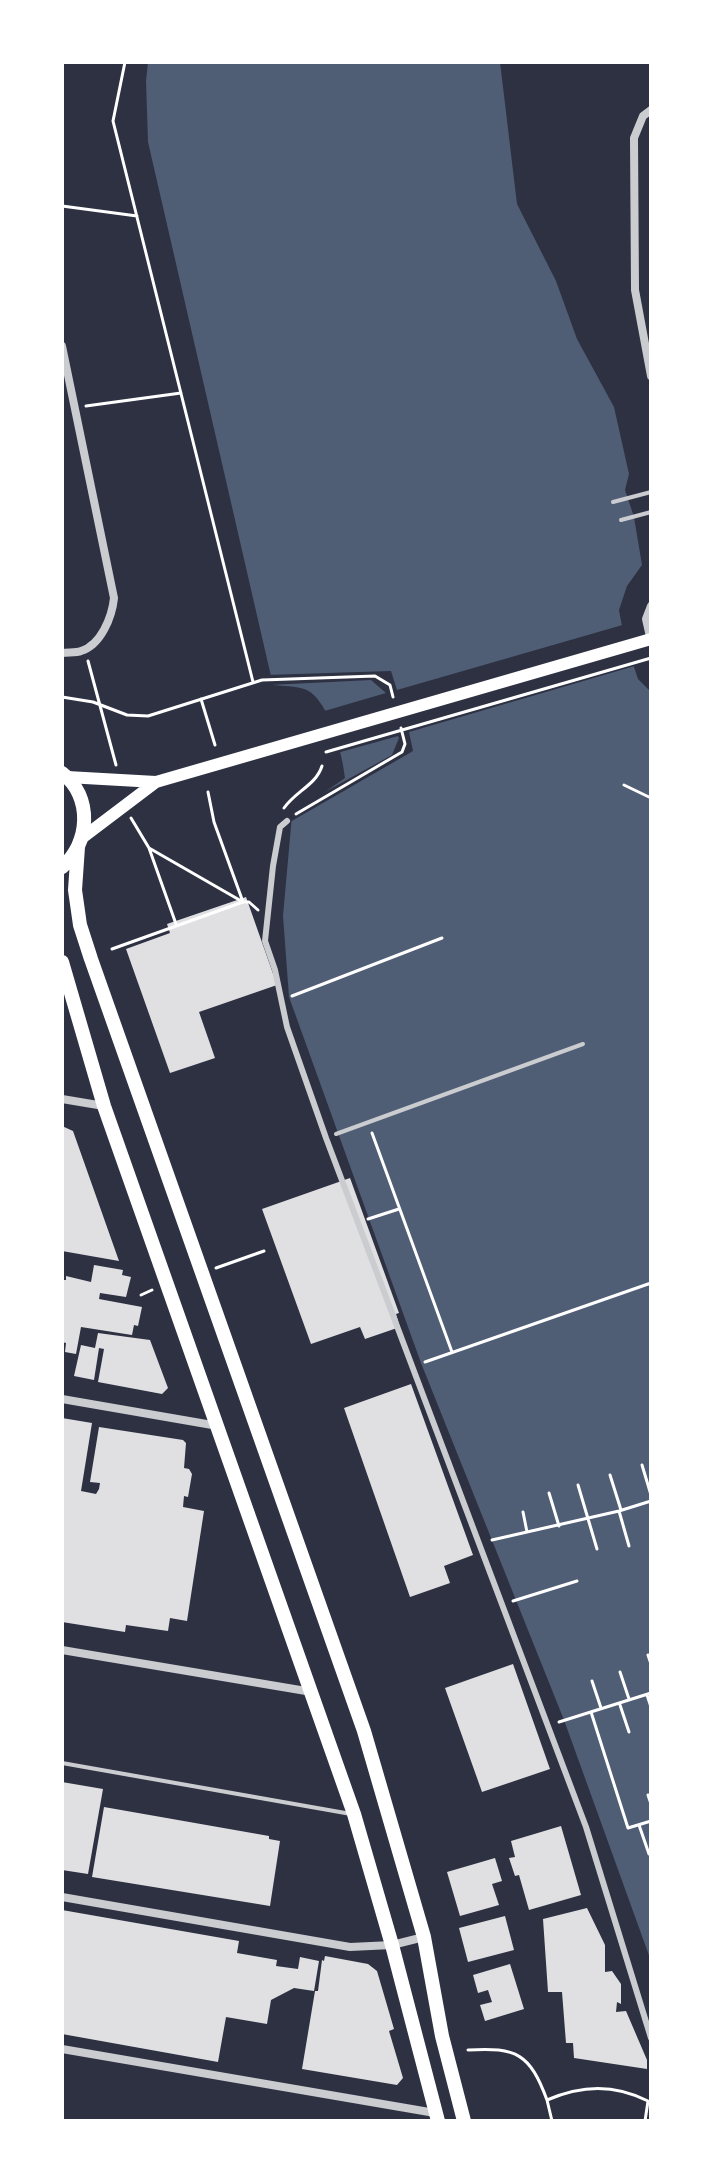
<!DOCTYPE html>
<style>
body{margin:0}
#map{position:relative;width:713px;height:2183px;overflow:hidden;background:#2d3142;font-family:"Crimson Pro",serif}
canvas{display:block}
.frame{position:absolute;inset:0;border:64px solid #fff;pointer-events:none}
</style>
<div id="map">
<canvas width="713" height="2183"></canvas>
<div class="frame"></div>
</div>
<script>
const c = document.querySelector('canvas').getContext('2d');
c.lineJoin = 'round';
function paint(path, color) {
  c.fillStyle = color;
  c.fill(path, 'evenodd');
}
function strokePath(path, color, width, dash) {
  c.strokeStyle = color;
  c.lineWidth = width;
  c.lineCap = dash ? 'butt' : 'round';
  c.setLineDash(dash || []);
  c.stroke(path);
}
const water = new Path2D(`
 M148,62H500L517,204L556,281L577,339L614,407L629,474L625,490L634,517L642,565L627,586L619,610L624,637L638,679L651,692V1961L564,1720L421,1363L289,997L283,916L292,815L345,778C343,755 328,696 304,689C295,686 283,686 273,685L148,142L146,81Z`);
const pier = new Path2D(`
 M626,624L638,665L409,732L413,751L290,822V813L294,809L392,755L399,738L398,736L337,753L321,712L386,693L371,680L269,685L266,675L391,671L397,690Z`);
const building = new Path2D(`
 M246,897L277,985L199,1012L215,1058L170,1073L126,949L170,933L167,924Z
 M62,1126L73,1131L119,1261L62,1251Z
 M350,1178L399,1313L396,1314L400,1327L365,1339L360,1327L311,1344L262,1209Z
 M94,1265L123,1270L122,1275L131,1277L126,1297L100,1293L99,1299L142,1307L138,1326L134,1325L132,1335L81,1327L76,1354L65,1352L66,1343L62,1342V1280H66V1276L91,1282Z
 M98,1333L150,1340L168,1388L162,1394L98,1382L104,1349L99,1348L94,1380L74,1376L81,1345L95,1348Z
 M411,1384L473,1555L444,1566L450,1583L410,1597L344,1408Z
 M62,1418L92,1423L81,1491L96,1494L99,1489L100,1483L90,1482L99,1427L183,1440L186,1443L184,1468L189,1469L192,1474L188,1497L184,1496L183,1507L204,1511L187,1621L170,1618L168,1631L126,1625L125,1632L62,1622Z
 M513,1664L550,1769L482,1792L445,1688Z
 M62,1782L103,1789L88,1874L62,1870Z
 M104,1807L269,1836V1839L280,1841L270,1906L92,1877Z
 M561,1826L581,1895L529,1910L519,1875L515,1876L509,1858L515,1857L511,1841Z
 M495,1858L502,1881L492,1884L499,1905L460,1916L447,1872Z
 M587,1908L605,1945V1972L612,1971L621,1984V2004L617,2002L616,2012L626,2011L647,2060V2069L574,2058L573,2043H566L562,1992H548L543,1919Z
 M62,1910L239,1941L237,1953L277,1960L276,1966L298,1969L300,1957L319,1961L314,1991L294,1988L271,2000L267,2024L226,2017L218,2062L62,2034Z
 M505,1916L514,1950L468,1962L459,1928Z
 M325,1956L368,1964L377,1971L394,2029L389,2031L403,2078L397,2085L302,2069L315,1991H318L322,1960L324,1961Z
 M510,1964L524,2009L485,2021L480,2005L492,2002L488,1990L478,1993L473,1975Z`);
const path = new Path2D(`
 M125,62L113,121L253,682
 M62,206L137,216
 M86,406L181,393
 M88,661L116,765
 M62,697L93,702L127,715L148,716L262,680L375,676L390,685L393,697
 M201,699L215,745
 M326,752L651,658
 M624,785L651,798
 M208,792L214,822L243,902
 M284,808C296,791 316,785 322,766
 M296,814L402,752L405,744L401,728
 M131,818L149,848L243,902H249L258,910
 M149,848L176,924
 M112,949L243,902
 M292,996L442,938
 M372,1133L452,1352
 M368,1219L399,1209
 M216,1268L264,1251
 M141,1295L152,1290
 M425,1362L651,1283
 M642,1465L651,1495
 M610,1475L621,1510
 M578,1485L597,1549
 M549,1493L559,1526
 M619,1511L629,1546
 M523,1512L527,1532
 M492,1540L619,1511L651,1501
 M513,1601L577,1581
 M648,1655L651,1664
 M620,1672L629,1699
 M592,1681L601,1708
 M647,1695L651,1707
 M620,1705L629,1732
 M591,1712L628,1828L651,1821
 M559,1722L651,1693
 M648,1795L651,1804
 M639,1825L649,1854
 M468,2050C517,2047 530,2054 547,2100C582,2085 614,2084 648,2101L645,2121
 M547,2100L552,2121`);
const service = new Path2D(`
 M613,502L651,492
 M621,520L651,512
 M336,1134L583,1044
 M62,1763L351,1814`);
const pedestrian = new Path2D(`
 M287,821L280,827L273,866L265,941L275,970L287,1027L326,1138L586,1827L651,2038`);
const minor = new Path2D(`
 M651,110L643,116L634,138L635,290L651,376
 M62,346L114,598C112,617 101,645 81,651C76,653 68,652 62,653
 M651,606L646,619L651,641
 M62,1099L104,1106
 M62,1399L218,1426
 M62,1650L312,1692
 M62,1897L350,1947L392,1945L424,1937
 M62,2049L435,2113`);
const secondary = new Path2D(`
 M67,777L156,782
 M82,838L156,782L651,639`);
const trunk = new Path2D(`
 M62,773C93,796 90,844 62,867
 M78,847L75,890L80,925L91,959L364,1731L424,1937L442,2036L464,2121
 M62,962L104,1106L354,1814L392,1945L438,2121`);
paint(water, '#4f5d75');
paint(pier, '#2d3142');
paint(building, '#e0e0e3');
strokePath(path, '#fff', 3);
strokePath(service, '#caccd0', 4);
strokePath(pedestrian, '#caccd0', 6);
strokePath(minor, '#caccd0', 8);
strokePath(secondary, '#fff', 12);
strokePath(trunk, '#fff', 14);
</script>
